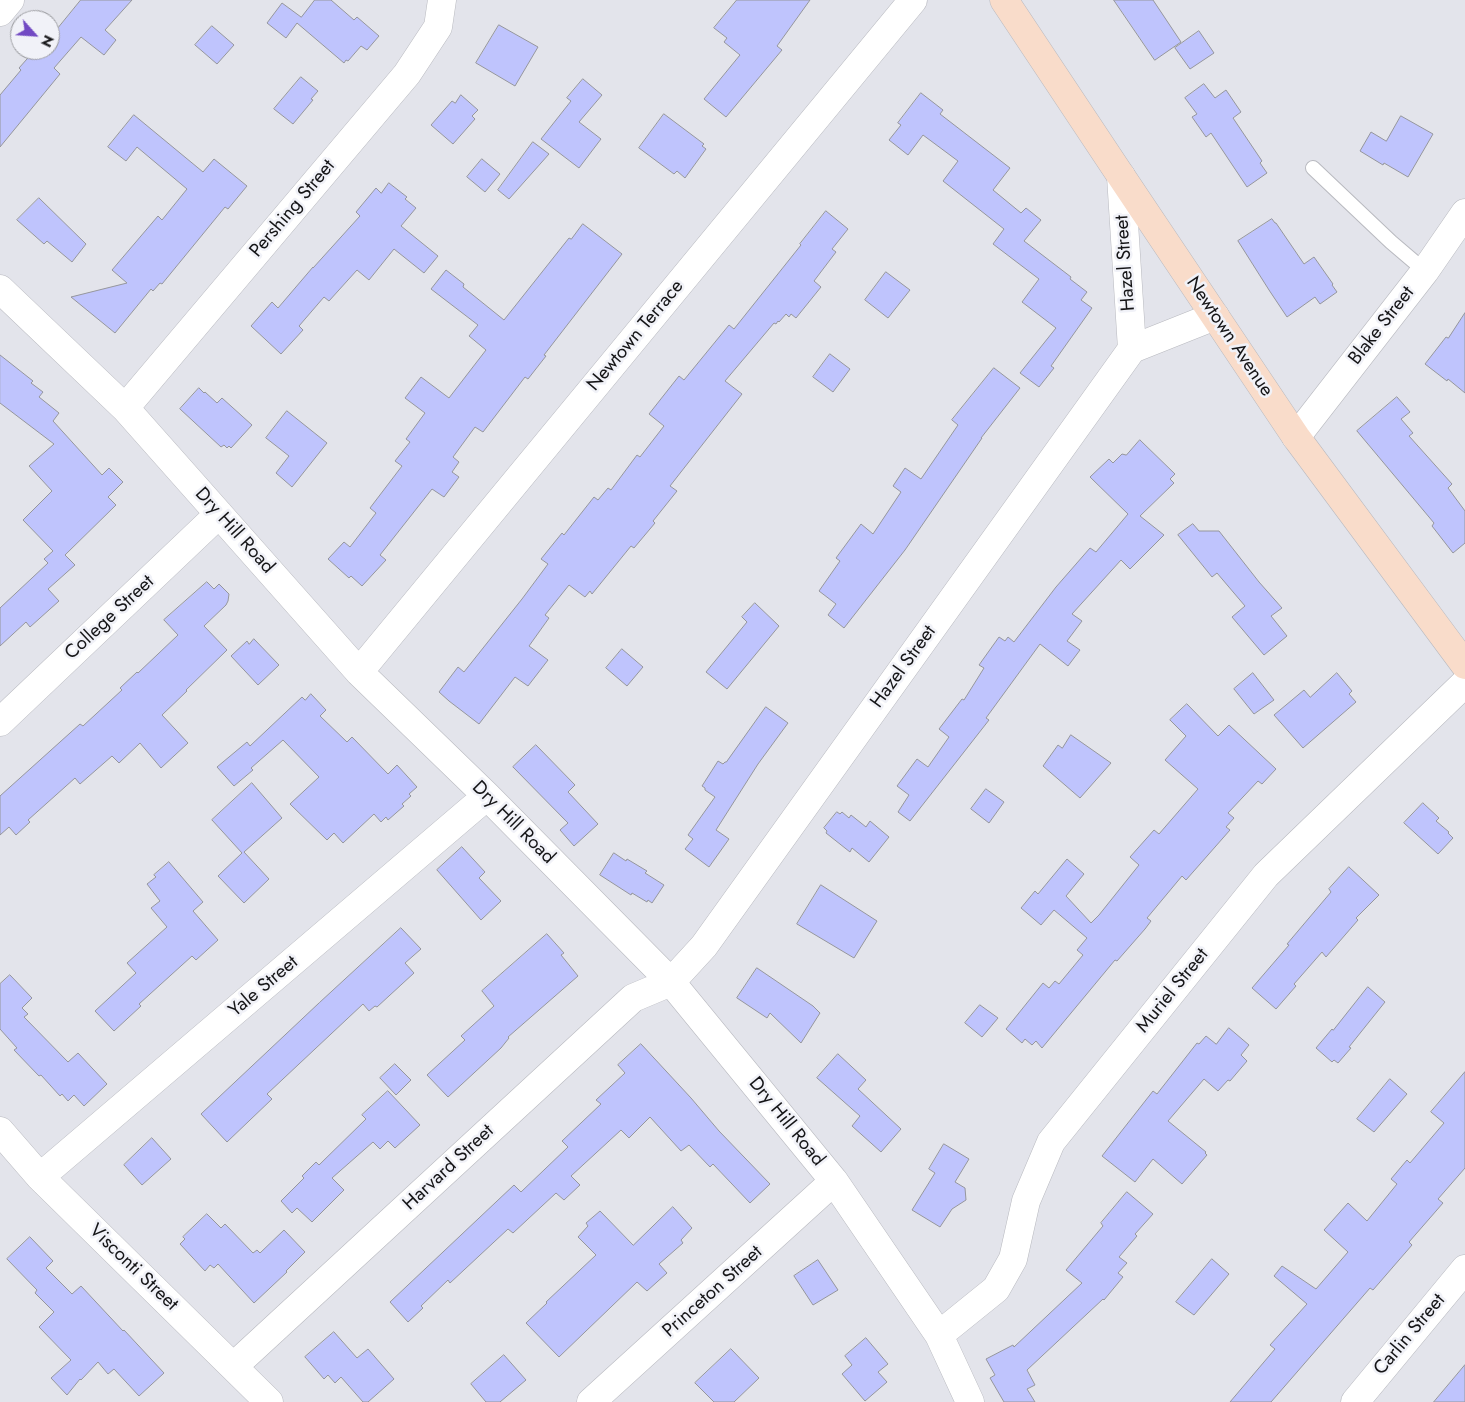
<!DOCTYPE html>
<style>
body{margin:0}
#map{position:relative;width:1465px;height:1402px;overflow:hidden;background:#e3e4eb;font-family:Jost,sans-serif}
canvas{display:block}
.north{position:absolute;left:10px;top:10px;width:50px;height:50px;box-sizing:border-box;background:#f1f2f8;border:1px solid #999a9e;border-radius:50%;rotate:116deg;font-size:14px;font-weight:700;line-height:20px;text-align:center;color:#151517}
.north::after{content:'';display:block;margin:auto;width:18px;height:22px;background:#724ac3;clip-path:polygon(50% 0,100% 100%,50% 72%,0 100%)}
</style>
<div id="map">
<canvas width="1465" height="1402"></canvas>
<div class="north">N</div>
</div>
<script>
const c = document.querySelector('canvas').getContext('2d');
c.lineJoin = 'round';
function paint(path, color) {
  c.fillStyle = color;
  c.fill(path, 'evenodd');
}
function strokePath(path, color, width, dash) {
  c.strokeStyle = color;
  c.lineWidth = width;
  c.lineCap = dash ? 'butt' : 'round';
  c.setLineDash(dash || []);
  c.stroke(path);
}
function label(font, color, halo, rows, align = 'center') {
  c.font = font + ' Jost,sans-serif';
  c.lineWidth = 5;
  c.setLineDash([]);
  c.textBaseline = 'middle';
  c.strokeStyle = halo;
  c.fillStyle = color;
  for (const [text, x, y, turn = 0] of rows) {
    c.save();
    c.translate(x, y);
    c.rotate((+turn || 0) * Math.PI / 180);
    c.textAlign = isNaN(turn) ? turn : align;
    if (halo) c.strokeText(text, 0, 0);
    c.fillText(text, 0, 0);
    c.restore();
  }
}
const building = new Path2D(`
 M81,0H132L105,30L116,40L104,55L81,37L54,68L60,74L0,147V95L21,70L19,68L35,50H50V38Z
 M315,0H331L354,20L357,17L379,36L367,50L361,46L348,61L346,60L344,63L297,23L286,38L267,23L282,3L301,17Z
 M737,0H810L777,46L782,50L726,117L704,99L740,55L724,42L727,38L714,28Z
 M1114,0H1153L1181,42L1155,60Z
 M499,25L538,47L515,86L476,63Z
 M212,26L234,45L217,64L195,45Z
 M1199,31L1214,53L1190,69L1175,48Z
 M301,77L318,91L311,99L313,100L293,124L274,109Z
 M583,79L602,95L579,122L601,139L579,168L541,139L571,101L567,98Z
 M1204,84L1215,98L1226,90L1241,112L1233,118L1262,161L1260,163L1267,173L1247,187L1211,133L1206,137L1192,117L1197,114L1185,98Z
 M921,93L943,110L940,114L1010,168L993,190L1021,213L1026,208L1041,220L1024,241L1071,277L1070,279L1087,292L1081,300L1092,308L1051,366L1054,368L1039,387L1020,373L1056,328L1022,302L1039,279L993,244L1004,229L943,181L958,161L923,135L908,155L889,140L901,125L898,123Z
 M461,95L478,110L472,116L475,119L453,144L431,125L452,101L455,103Z
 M664,114L704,144L702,146L706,149L685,178L677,171L674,174L639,148Z
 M134,115L203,172L214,159L247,186L228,209L225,207L162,284L160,283L153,291L151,289L115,333L71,297L127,283L112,270L158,216L162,220L187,189L137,147L126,161L108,147Z
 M1401,116L1433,134L1408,177L1384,163L1383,165L1360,151L1371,132L1386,141Z
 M533,142L549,154L509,199L498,190Z
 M482,159L500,174L485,192L467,177Z
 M389,183L407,197L405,199L416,208L401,226L438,256L424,273L394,249L369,280L357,270L329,301L324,297L299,326L303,330L281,354L251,326L272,302L278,308L313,267V268L360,216L356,212L376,188L381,193Z
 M39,198L86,244L72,262L47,241L44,244L17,220Z
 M826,211L848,229L832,249L836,252L814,281L821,287L796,318L791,314L789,317L786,314L779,322L778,321L776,324L774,323L725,381L742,394L670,486L677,491L653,521L655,523L634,548L631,546L592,594L590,591L585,597L569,585L545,615L549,618L529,646L548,660L528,686L515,677L479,724L449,701L439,692L458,667L464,672L522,599L548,564L541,559L562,533L564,535L594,497L598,500L608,488L611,490L637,455L640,457L664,426L649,414L679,376L684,380L729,325L734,329L801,245L800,244Z
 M1272,219L1275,223H1276L1304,264L1314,257L1333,284L1332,285L1337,292L1320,304L1315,297L1287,317L1269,290L1238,241Z
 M583,224L622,254L544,355L546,356L528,379L525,377L483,432L475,427L453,457L459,462L452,472L459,477L444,497L432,489L380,555L386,560L362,586L351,576L349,578L328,559L344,542L350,547L376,513L370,508L402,466L395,461L410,442L406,439L425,413L405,398L421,377L449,398L486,350L469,336L478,325L431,289L446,270L464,284L463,287L504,320L569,238L571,239Z
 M886,272L910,290L888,318L865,300Z
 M1465,313V393L1448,379L1447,381L1425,364L1446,337L1448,338Z
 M830,354L850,369L833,392L813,377Z
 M0,355L33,381L31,383L43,392L39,397L59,413L53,421L102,475L109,468L123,482L108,497L116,505L65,555L75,565L48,589L59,601L30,627L26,622L0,646V608L48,563L44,559L53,551L23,520L52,491L29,466L54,444L0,403Z
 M994,368L1020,388L981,438H982L905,550L844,628L828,615L836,604L819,591L840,561L836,558L861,524L873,534L901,492L893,486L905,468L921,479L958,425L952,420Z
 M199,388L204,393L205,392L217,403L222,398L252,425L231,448L229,446L227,448L224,445L221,447L180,409Z
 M1397,397L1410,412L1401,419L1413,433L1409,436L1452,484L1448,488L1465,511V543L1453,553L1432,526L1434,523L1357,431Z
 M287,411L327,443L292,487L276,473L289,456L266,438Z
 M1140,440L1175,474L1170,479L1174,483L1140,516L1164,535L1130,569L1121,560L1072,614L1082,621L1067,641L1080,650L1068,666L1040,644L986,718L989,720L910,821L898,812L909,795L897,786L917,759L928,767L949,737L939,729L962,699L964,700L984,668L979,665L999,637L1005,641L1008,637L1014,642L1056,587L1090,548L1096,552L1128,514L1090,477L1109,459L1113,463L1122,454L1126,455Z
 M1193,524L1199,531H1219L1259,582L1282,608L1271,616L1287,636L1264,655L1232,617L1245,606L1217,573L1212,577L1178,535Z
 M207,582L214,589L219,584L229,594L228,601L226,605L204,626L227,650L186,690L187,691L162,715L188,743L161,768L140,743L119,763L112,756L80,784L75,778L28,820L30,822L16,835L9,827L0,835V796L80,724L83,726L122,690L120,688L137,672L138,673L178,635L164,620Z
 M755,603L779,626L727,689L706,672L747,622L742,617Z
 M254,639L279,665L258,685L231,656L247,641L249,644Z
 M622,649L643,667L627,686L606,668Z
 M1253,673L1274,700L1254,714L1234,689Z
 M1337,673L1352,691L1349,694L1356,702L1303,748L1274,715L1304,690L1310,697Z
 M311,694L326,710L320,716L347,742L352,737L388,774L397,765L417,787L409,794L411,796L402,804L404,806L388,820L386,817L381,822L374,814L343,843L334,833L327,840L290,804L319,777L283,740L251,768L253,770L234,786L217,767L247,742L250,746L302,697L305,700Z
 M1187,704L1218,736L1229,725L1276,769L1262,784L1258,781L1228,813L1234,818L1226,827L1230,830L1186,880L1182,876L1147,918L1151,921L1145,929L1117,961L1115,960L1042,1048L1036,1041L1032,1045L1025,1039L1022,1043L1006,1029L1043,983L1049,988L1055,981L1059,984L1083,955L1077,950L1087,938L1054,910L1041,925L1021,908L1035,891L1038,894L1067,859L1084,874L1066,896L1091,923L1099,915L1139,865L1130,857L1154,830L1159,834L1198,789L1165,760L1186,736L1170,720Z
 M766,707L788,723L758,764L716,830L729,839L709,867L685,849L693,839L688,835L715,797L705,790V788L702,786L718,761L723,764L725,762H726Z
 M1071,735L1111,763L1080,798L1043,766L1058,745L1062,748Z
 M536,745L575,785L568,792L598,824L574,846L560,830L568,823L513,767Z
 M252,783L282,818L244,852L269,879L244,903L218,876L242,853L212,820Z
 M986,789L1004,802L989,823L971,809Z
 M1423,803L1439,818L1436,821L1449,832L1448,833L1453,838L1438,854L1404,823Z
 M837,812L840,814L842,812L849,818L851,815L866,827L870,821L889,837L869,862L852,848L850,852L826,833L827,831L824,828Z
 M462,847L485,872L479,878L501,901L481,920L437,870Z
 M614,853L626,861L627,859L647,871L645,873L664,885L652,903L648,900L647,902L632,893L631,895L600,875Z
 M169,862L203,902L193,911L218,940L196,960L192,956L139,1004L141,1006L114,1031L95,1011L136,973L127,963L167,927L151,908L160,901L147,884L156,877L154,875Z
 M1349,867L1379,895L1356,918L1358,920L1326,957L1322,952L1294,984L1296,986L1276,1009L1252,988L1289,945L1287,944L1331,892L1329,889Z
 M821,885L877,921L854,958L797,924Z
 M401,928L421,949L405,963L414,973L377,1007L375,1006L369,1011L363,1004L267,1094L272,1099L227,1142L201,1114L319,1003Z
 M547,934L564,953L561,955L578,976L508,1037L509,1038L501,1048L448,1097L427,1075L465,1040L461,1036L494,1006L482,991Z
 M757,968L813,1006L820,1013L801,1043L770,1013L767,1018L737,998Z
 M10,975L32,998L22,1008L28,1014L24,1017L68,1062L78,1053L107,1084L84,1106L74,1095L68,1101L62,1094L60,1096L41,1075L39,1076L14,1050L17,1048L0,1029V984Z
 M1368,987L1385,1002L1349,1047L1351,1048L1338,1063L1334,1060L1332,1062L1316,1048L1332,1029L1333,1030Z
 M980,1005L998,1018L982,1037L965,1023Z
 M1229,1028L1249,1045L1241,1055L1247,1061L1230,1081L1228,1080L1218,1091L1204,1079L1168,1121L1206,1152L1205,1153L1207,1155L1182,1184L1153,1159L1135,1182L1102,1156L1153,1091L1157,1094L1197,1043L1199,1044L1206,1036L1216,1044Z
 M641,1044L691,1098L719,1131L770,1184L750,1203L713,1164L710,1167L689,1145L681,1151L650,1117L629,1138L621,1130L571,1176L580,1185L564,1200L556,1193L513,1233L508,1229L450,1283L448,1280L421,1306L423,1308L408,1322L390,1302L514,1185L521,1192L568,1147L562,1141L601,1104L596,1100L625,1073L618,1065Z
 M838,1054L866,1080L858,1089L901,1129L881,1152L852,1126L860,1116L817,1078Z
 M395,1064L411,1080L396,1095L380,1078Z
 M1465,1072V1168L1438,1199L1443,1203L1409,1242L1412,1245L1373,1290L1370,1288L1271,1402H1230L1275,1349L1270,1345L1307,1304L1274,1276L1282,1266L1316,1289L1348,1252L1324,1230L1348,1203L1367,1221L1397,1184L1391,1179L1407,1160L1410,1163L1444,1123L1431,1112Z
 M1390,1079L1407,1094L1374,1132L1357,1119Z
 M388,1091L420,1125L395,1148L388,1141L380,1149L373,1142L332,1178L344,1190L312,1222L297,1208L292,1213L281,1201L304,1178L302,1176L316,1162L319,1165L366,1119L362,1115Z
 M152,1138L171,1159L142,1185L124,1165Z
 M944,1144L969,1159L955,1182L965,1188L966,1200L952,1209L940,1227L912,1210L935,1173L929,1169Z
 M1127,1192L1153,1214L1135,1234L1137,1236L1119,1257L1127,1263L1118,1273L1123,1277L1104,1300L1103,1299L1027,1370L1035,1385L1027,1389L1035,1402H1004L990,1378L995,1375L986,1359L1013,1345L1014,1347L1082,1283L1066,1270L1103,1226L1101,1223Z
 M673,1207L692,1228L681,1240L683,1243L659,1264L667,1273L647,1291L637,1282L559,1357L526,1323L547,1303L546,1302L596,1255L578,1237L588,1226L586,1223L600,1211L633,1245Z
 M207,1214L221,1228L225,1224L253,1253L257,1250L260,1253L284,1230L305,1252L286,1271L287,1272L254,1303L218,1264L214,1268L210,1265L205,1271L180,1244L185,1239L183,1237Z
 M30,1237L53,1261L46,1268L72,1294L81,1286L123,1331L124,1330L164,1373L139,1396L114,1369L108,1374L98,1362L81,1380L80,1379L67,1395L51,1378L71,1360L39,1327L54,1312L35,1293L37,1290L7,1259Z
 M1212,1259L1229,1274L1194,1315L1176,1302Z
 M818,1260L838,1290L813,1305L794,1276Z
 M334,1332L357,1358L368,1349L394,1379L368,1402H363L341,1377L335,1383L328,1375L324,1379L305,1357Z
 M866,1338L888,1364L878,1372L887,1382L865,1401L842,1374L852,1365L845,1356Z
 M731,1349L759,1378L734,1402H714L695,1383Z
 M504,1355L526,1380L500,1402H486L471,1384Z
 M1465,1365V1402H1434Z`);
const service = new Path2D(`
 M1313,168L1391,242L1425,271`);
const minor = new Path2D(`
 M0,12L10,0
 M1121,176L1132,349
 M0,289L125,408L359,672L487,796L671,982L834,1181L939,1335L970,1402
 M125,408L407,74L438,27L442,0
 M1296,437L1425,271L1465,213
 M359,672L913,0
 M0,722L219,514
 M0,1131L40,1177L269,1402
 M40,1177L487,796
 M939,1335L996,1289L1013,1259L1026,1201L1051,1142L1266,875L1465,683
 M234,1366L633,998L671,982L704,946L1132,349L1215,316
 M591,1402L834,1181
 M1355,1402L1465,1269`);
const secondary = new Path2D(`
 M1004,0L1121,176L1296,437L1465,665`);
const streetNames = [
 ["Pershing Street",293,209,-50],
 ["Hazel Street",1126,263,-94],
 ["Blake Street",1382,326,-52],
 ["Newtown Terrace",636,336,-50],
 ["Newtown Avenue",1229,337,56],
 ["Dry Hill Road",234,531,48],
 ["College Street",110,618,-43],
 ["Hazel Street",904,667,-54],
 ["Dry Hill Road",513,823,45],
 ["Yale Street",264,987,-40],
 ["Muriel Street",1173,991,-51],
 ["Dry Hill Road",786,1122,51],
 ["Harvard Street",449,1168,-43],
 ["Visconti Street",133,1268,44],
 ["Princeton Street",713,1292,-42],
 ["Carlin Street",1410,1335,-50]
];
paint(building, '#bfc4fd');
strokePath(building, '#95969c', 1);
strokePath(service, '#b8b9bf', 16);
strokePath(minor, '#b8b9bf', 29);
strokePath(secondary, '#b8b9bf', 29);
strokePath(service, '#fff', 14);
strokePath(minor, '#fff', 28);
strokePath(secondary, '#f9dcca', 28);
label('19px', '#151517', '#f1f2f8', streetNames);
</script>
